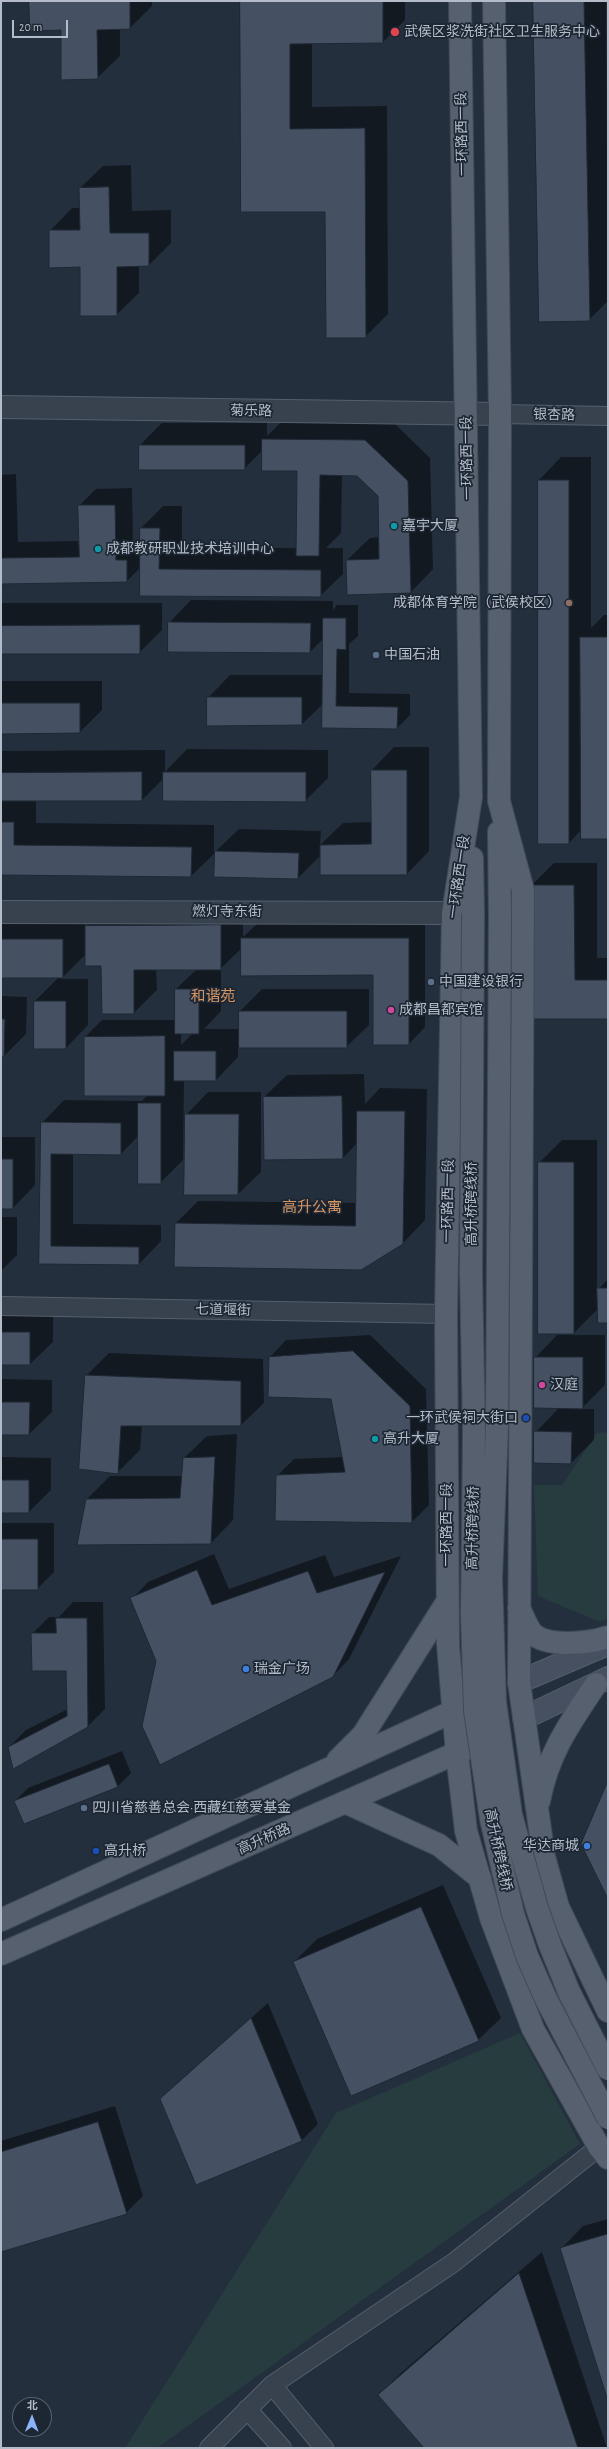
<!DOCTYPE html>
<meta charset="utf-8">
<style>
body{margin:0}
#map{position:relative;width:609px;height:2449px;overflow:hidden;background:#242f3e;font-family:"Alegreya Sans","Noto Sans SC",sans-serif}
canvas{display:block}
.frame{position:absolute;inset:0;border:2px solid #b4bcc9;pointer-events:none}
.north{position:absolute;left:12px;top:2397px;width:40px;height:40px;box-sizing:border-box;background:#1d2633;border:1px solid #59626f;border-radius:50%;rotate:1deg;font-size:11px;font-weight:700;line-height:16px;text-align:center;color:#b4bcc9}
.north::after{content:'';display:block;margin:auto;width:14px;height:18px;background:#8ab4f8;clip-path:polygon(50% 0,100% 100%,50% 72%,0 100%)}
.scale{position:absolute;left:12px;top:20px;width:56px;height:18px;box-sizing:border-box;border:2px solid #b4bcc9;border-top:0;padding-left:5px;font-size:12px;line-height:14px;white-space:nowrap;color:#b4bcc9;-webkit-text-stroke:3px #1d2633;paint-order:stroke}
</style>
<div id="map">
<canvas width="609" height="2449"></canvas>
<div class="frame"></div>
<div class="north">北</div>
<div class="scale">20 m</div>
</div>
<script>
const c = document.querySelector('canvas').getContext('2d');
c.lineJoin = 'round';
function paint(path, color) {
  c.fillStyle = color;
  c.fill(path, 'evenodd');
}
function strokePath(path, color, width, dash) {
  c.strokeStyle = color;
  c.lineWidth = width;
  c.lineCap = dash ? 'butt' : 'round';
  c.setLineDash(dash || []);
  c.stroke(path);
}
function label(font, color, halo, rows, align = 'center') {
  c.font = font + ' "Alegreya Sans","Noto Sans SC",sans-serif';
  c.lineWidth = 3.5;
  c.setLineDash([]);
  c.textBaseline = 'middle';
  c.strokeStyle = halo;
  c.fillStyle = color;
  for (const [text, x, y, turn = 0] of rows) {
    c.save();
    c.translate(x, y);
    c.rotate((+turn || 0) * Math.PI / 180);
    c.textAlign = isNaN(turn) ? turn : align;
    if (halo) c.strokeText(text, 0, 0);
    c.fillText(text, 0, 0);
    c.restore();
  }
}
const green = new Path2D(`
 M608,1432V1618L600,1622L538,1596L534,1485H562L597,1433Z
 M520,2033L580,2144L157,2448H125L336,2113Z`);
const shadow = new Path2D(`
 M30,1H152V6L130,28H120V56L97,78L62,29Z
 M241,1H405V20L383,42L312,43V107L387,106L388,314L365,337L326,211H242Z
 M534,1H606L608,301L589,320Z
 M131,165L132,211L171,210V243L149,265H139V293L116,315L81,266L50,231L72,208H81L80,188L103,166Z
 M286,417H388L430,458L433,569L411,592L347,560L370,538L380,537L379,496L357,475L342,474L341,533L326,548H343V574L320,596L141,567L127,581L1,583V475L16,474L18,542L80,541L79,506L96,489L132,488L133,544L141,543V528L163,506H182V547L298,548V470L263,450L244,469L140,445L162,423H267V436Z
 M561,457H591V628L604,615H608V838L582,829L569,843L539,480Z
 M191,600L333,601V610L337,605H358V636L349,644V693L410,694V715L397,728L323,727L324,703L302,724L208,725V698L230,675H324V638L310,652L169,623Z
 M1,603H162V630L139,653H1Z
 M1,681H102V710L80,732L1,733Z
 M394,747H429V851L407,874L321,855L298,878L216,851L239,829L321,831L320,845L343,823L372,822V770Z
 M187,749L328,750V778L305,801L164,778L142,800H36V823L214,825V854L191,876L1,874V751L165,750V772Z
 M554,863H597V958H608V1018H532L531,886Z
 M243,903V937L259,922L425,921V1027L409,1044L374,974L242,948L221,968V1011L204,1029H240V1011L262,989H369V1025L346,1047H238V1057L216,1080H184L183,1160L160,1183L139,1135L121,1154L73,1153V1224L161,1225V1241L139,1264L40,1263L42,1123L64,1100L142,1101L148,1095L85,1037L102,1020H176V989L197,969H156L157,990L134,1013L102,965L86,954L61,979H88V1025L66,1048L35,1001L59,977H1V917H85V927L108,904ZM181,1033H193L181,1045Z
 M1,996L27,997L26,1034L4,1056H1Z
 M364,1074L365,1104L380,1088L427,1089L425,1220L403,1243L176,1223L198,1201L356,1203L357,1143L343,1158L264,1097L287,1075Z
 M208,1092H261V1172L238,1194H185L186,1115Z
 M1,1137H35V1185L13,1208H1Z
 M562,1140H597V1291L608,1279V1322L597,1304V1310L574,1333H539V1163Z
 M1,1217H17V1255L1,1271Z
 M1,1310H53V1342L30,1364H1Z
 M370,1335L426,1389L429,1505L412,1522L276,1520L277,1476L294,1459L343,1457L332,1398L269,1396L270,1357L286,1340Z
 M557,1335H605V1385L581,1409H594V1440L571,1463L536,1432L560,1407L535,1358Z
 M109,1353L263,1359L264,1403L241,1425H142L140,1450L117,1473L86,1376Z
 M1,1379L52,1380V1412L29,1434H1Z
 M237,1434L233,1520L211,1543L87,1499L110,1476H183L184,1458L207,1436Z
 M1,1457L51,1458V1490L29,1512H1Z
 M1,1523H54V1572L37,1589H1Z
 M214,1554L229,1589L325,1555L334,1577L401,1556L349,1659L332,1677L157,1660L132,1599L148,1582Z
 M73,1602H103L105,1709L88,1726L9,1747L26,1730L68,1709L67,1670L32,1634L49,1617H59Z
 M122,1751L131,1773L118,1786L24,1823L15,1801L28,1788Z
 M443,1885L501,2018L478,2040L294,1962L317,1939Z
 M268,2003L318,2124L302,2140L178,2083Z
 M115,2106L143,2196L126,2213L1,2251V2141Z
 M608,2219V2397L561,2249L583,2226Z
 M542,2252L607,2448H426L379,2395L402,2372Z`);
const building = new Path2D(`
 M29,1H130V29L97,30L98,79L61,80V30L30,31Z
 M240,1H383V43L290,44V129L365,128L366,338H326L325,212H241Z
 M533,1H584L590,321L539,322Z
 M109,187L110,233H149V266L117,267V316H80V267L49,268V230H80L79,188Z
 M262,439L365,440L408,481L411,593L347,595L346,560L379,559L378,496L357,476L320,475L319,556H296L297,471H262Z
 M139,445H245V470H139Z
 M538,480H569V844H538Z
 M78,505H115L116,560H127V582L1,584V540V558L79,557Z
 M140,528H160L159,569L321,570V597L140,596Z
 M323,618H346V650L337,649L336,706L398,707L397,729L322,728Z
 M168,622L311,623L310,653L168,652Z
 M140,625V654H1V626Z
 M580,637H608V839H581Z
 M207,697H302V725L207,726Z
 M1,703H80V733L1,734Z
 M371,770H407V875H320V845L371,844Z
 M142,772V801H1V773Z
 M163,772H306V802L163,801Z
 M1,822H14V845L192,847L191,877L1,875Z
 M215,851L299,853L298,879L214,877Z
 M530,885H574L575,980H608V1019H531Z
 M221,925V970H134V1014H102L101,966H85V926Z
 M241,938H409V1045H373V975L241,976Z
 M1,939H63V978H1Z
 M175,989H199V1034H175Z
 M34,1001H66V1049H34Z
 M239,1011H347V1048H239Z
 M1,1019H5L4,1057H1Z
 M165,1036V1096H84V1037Z
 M174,1051H216V1081H174Z
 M342,1096L343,1159L264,1160L263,1097Z
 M138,1103H161V1184H138Z
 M357,1111H405L403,1244L361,1270L174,1267L175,1223L355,1226Z
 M185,1114H239L238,1195H184Z
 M41,1122L121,1123V1155L51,1154V1246L139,1247V1265L39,1264Z
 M1,1159H13V1209H1Z
 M538,1162H574V1334H538Z
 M597,1288H608V1323H598Z
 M1,1332H30V1365H1Z
 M353,1351L410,1406L412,1523L275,1521L276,1475L345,1472L331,1399L268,1397L269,1357Z
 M534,1357H583V1409L534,1408Z
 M85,1375L241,1381V1426H121L118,1474L79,1469Z
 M1,1402H30L29,1435H1Z
 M534,1431L572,1432L571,1464L534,1463Z
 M215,1457L211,1544L77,1545L86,1499L180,1498L183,1458Z
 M1,1480H29V1513H1Z
 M1,1539H38V1590H1Z
 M197,1570L212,1605L308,1571L317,1593L385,1572L333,1677L160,1765L142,1726L156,1661L130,1598Z
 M56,1618H87L88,1727L13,1769L8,1747L67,1716L66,1671H32L31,1633H56Z
 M109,1764L118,1787L24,1824L14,1801Z
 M608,1781V1899L581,1844Z
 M421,1907L479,2041L351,2096L293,1962Z
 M251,2018L302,2141L196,2185L160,2099Z
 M98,2122L127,2214L1,2252V2152Z
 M608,2234V2401L560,2248Z
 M519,2273L578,2448H424L378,2395Z`);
const minor = new Path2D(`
 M500,414L608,416
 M1,1306L446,1314
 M272,2385L324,2448
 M247,2409L282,2448
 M209,2448L272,2385L453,2263L599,2147`);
const tertiary = new Path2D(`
 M1,407L500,414
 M1,912L453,913`);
const secondary = new Path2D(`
 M519,1682L608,1644
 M524,1718L608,1678`);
const primary = new Path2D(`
 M460,1L471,797L453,913L446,1314L448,1644L457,1754L466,1831L491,1918L533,2029L599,2147L608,2158
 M494,1L500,414L499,801L523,890L519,1682L544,1857L558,1907L608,2011
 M499,832L500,916
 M472,858L473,913
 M519,1608C523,1616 527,1627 532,1633C547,1648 590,1643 608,1637
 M338,1760L363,1735L447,1602
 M539,1801C548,1753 570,1723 596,1684
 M347,1803L439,1845L480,1878
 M1,1920L467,1705
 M1,1954L470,1747`);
const primaryBridge = new Path2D(`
 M473,913L471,1273L474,1432L472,1614L475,1711L491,1819L513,1914L527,1956L545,1997L608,2118
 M500,916L497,1427L491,1578L495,1702L511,1815L537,1908L550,1945L569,1992L608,2069`);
const markers = [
 [395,32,5,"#e0444e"],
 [394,526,4,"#0f9aa8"],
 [98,549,4,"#0f9aa8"],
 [569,603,4,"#8d6e63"],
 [376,655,4,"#5c6f8a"],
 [431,982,4,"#5c6f8a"],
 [391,1010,4,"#d1479c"],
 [542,1385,4,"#d1479c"],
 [526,1418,4,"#1a4fb4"],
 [375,1439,4,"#0f9aa8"],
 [246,1669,4,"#3f7fe0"],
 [84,1808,4,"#5c6f8a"],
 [587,1846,4,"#3f7fe0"],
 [96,1851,4,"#1a4fb4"]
];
const poiNames = [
 ["武侯区浆洗街社区卫生服务中心",404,32],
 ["嘉宇大厦",402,526],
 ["成都教研职业技术培训中心",106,549],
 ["成都体育学院（武侯校区）",561,603,"right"],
 ["中国石油",384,655],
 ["中国建设银行",439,982],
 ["成都昌都宾馆",399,1010],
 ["汉庭",550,1385],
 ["一环武侯祠大街口",518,1418,"right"],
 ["高升大厦",383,1439],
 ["瑞金广场",254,1669],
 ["四川省慈善总会·西藏红慈爱基金",92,1808],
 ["华达商城",579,1846,"right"],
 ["高升桥",104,1851]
];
const streetNames = [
 ["一环路西一段",462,134,-91],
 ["菊乐路",251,411,1],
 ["银杏路",554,415,1],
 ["一环路西一段",467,458,-91],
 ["一环路西一段",459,877,-82],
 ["燃灯寺东街",227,912],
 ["一环路西一段",448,1201,-89],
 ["高升桥跨线桥",472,1204,-90],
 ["七道堰街",223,1310,1],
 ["一环路西一段",447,1525,-90],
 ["高升桥跨线桥",473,1528,-89],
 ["高升桥路",264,1839,-24],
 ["高升桥跨线桥",498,1850,78]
];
const neighbourhoodNames = [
 ["和谐苑",213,996],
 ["高升公寓",312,1207]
];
paint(green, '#263c3f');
paint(shadow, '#0007');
paint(building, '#455162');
strokePath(building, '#1f2835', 1);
strokePath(minor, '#565f6c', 20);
strokePath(tertiary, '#565f6c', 24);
strokePath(secondary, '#565f6c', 24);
strokePath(primary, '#414a57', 24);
strokePath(minor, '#38414e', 18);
strokePath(tertiary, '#38414e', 22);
strokePath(secondary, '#465061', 22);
strokePath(primary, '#56606e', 22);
strokePath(primaryBridge, '#414a57', 24, []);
strokePath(primaryBridge, '#56606e', 22);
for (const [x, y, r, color] of markers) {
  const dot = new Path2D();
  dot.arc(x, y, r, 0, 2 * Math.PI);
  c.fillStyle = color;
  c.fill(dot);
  strokePath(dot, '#1d2633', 1.5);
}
label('14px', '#b4bcc9', '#1d2633', poiNames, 'left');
label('14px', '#b4bcc9', '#1d2633', streetNames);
label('15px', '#d59563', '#1d2633', neighbourhoodNames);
</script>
